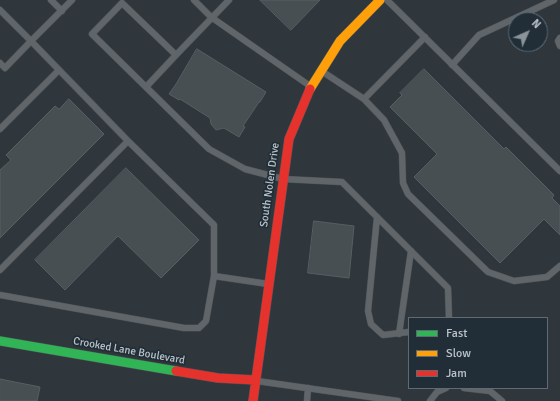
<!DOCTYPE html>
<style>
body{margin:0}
#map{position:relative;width:560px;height:401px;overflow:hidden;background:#2f373c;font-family:Signika,sans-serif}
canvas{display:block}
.legend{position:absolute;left:408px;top:317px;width:140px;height:72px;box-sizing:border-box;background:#222e37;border:1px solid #5f6a73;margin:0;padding:5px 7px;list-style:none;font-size:12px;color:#bbc4cc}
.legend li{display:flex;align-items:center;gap:8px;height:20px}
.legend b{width:20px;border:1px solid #5f6a73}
.north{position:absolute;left:508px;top:12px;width:40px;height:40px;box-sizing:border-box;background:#222e37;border:1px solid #5f6a73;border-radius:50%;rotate:45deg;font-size:11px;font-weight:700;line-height:16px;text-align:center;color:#bbc4cc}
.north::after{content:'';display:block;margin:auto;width:14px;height:18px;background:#8a939a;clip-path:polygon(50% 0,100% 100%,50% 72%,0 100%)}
</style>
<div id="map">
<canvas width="560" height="401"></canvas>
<ul class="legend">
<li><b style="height:5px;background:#30b455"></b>Fast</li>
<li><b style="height:5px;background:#ff9f0a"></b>Slow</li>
<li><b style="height:5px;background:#e5322d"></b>Jam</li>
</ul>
<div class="north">N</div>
</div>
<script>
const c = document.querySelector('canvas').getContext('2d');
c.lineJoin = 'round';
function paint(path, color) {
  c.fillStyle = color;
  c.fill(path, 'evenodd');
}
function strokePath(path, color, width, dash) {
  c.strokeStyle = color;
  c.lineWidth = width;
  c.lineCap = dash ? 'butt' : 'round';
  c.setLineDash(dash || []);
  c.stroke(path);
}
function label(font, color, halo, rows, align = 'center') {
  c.font = font + ' Signika,sans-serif';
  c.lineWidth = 3.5;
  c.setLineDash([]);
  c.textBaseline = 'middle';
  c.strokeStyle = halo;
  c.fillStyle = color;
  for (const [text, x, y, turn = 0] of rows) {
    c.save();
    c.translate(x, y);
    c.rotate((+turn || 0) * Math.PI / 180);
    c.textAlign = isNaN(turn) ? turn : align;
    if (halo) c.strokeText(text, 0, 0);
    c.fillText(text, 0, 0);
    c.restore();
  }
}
const building = new Path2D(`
 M260,0H320L291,30Z
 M197,49L266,92L260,102H259L243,126L245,127L239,137L224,128L216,130L211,124L210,118L180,99L179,100L169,94L176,84Z
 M424,69L504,149L506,147L554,195L552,198L560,206V235L544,219L500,263L414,177L437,154L390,107L402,95L400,93Z
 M69,99L104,134L0,238V170L11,160L6,155L55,106L59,109Z
 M126,168L199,240L161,278L118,236L65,290L35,260Z
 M314,221L354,226L349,278L308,273Z
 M0,379L40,387L37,401H0Z`);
const lane = new Path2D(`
 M51,0L62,11
 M194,0L211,17L310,86
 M387,0L560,171
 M0,10L31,41L5,68L0,63
 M560,38L558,41L560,46
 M176,55L229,0
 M452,65L479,35L554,0
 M323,72L364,99L384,120L402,153L403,183L408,194L488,272L514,281L547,277L560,266
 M146,87L176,55L122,3L92,34L209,149L245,169L283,179L342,182L448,288L449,318
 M364,99L425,37
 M0,129L59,70
 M377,217L368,311L371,324L383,335L409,332
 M0,270L128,141
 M214,276L268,284
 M0,295L184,328H199L206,321L214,276V225L128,141L31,41L72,0
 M399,334L411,251
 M257,381L398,401
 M464,388L490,391L502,401
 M307,401L308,388
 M430,401L437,392L446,388`);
const fast = new Path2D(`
 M0,341L176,371`);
const slow = new Path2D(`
 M310,89L340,41L380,0`);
const jam = new Path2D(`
 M176,371L218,378L255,380
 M253,401L289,139L310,89`);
const streetNames = [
 ["South Nolen Drive",270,185,-82],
 ["Crooked Lane Boulevard",129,351,10]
];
paint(building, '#484f53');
strokePath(building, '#585e63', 1);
strokePath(lane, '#4d5357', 7);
strokePath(fast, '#4d5357', 10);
strokePath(slow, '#4d5357', 10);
strokePath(jam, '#4d5357', 10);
strokePath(lane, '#60656a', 6);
strokePath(fast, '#30b455', 9);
strokePath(slow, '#ff9f0a', 9);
strokePath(jam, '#e5322d', 9);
label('11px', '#bbc4cc', '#222e37', streetNames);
</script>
